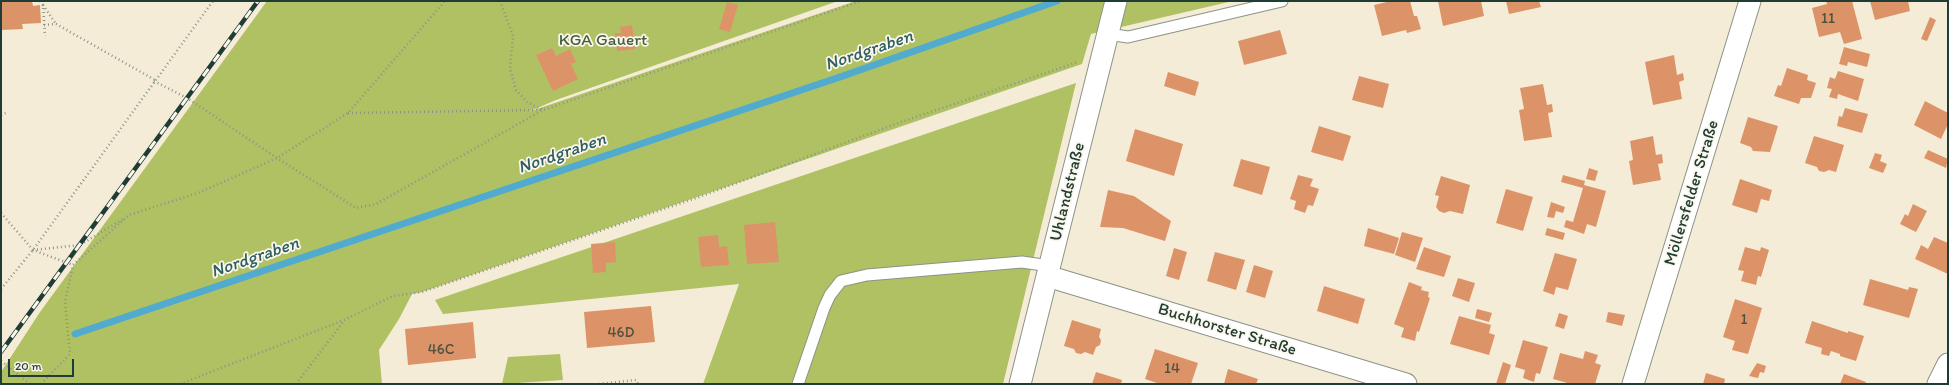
<!DOCTYPE html>
<meta charset="utf-8">
<style>
body{margin:0}
#map{position:relative;width:1949px;height:385px;overflow:hidden;background:#f5ecd7;font-family:Itim,sans-serif}
canvas{display:block}
.frame{position:absolute;inset:0;border:2px solid #1f3d34;pointer-events:none}
.scale{position:absolute;left:8px;top:359px;width:66px;height:18px;box-sizing:border-box;border:2px solid #1f3d34;border-top:0;padding-left:5px;font-size:12px;line-height:14px;white-space:nowrap;color:#1f3d34;-webkit-text-stroke:3px #fbf7ec;paint-order:stroke}
</style>
<div id="map">
<canvas width="1949" height="385"></canvas>
<div class="frame"></div>
<div class="scale">20 m</div>
</div>
<script>
const c = document.querySelector('canvas').getContext('2d');
c.lineJoin = 'round';
function paint(path, color) {
  c.fillStyle = color;
  c.fill(path, 'evenodd');
}
function strokePath(path, color, width, dash) {
  c.strokeStyle = color;
  c.lineWidth = width;
  c.lineCap = dash ? 'butt' : 'round';
  c.setLineDash(dash || []);
  c.stroke(path);
}
function label(font, color, halo, rows, align = 'center') {
  c.font = font + ' Itim,sans-serif';
  c.lineWidth = 3.5;
  c.setLineDash([]);
  c.textBaseline = 'middle';
  c.strokeStyle = halo;
  c.fillStyle = color;
  for (const [text, x, y, turn = 0] of rows) {
    c.save();
    c.translate(x, y);
    c.rotate((+turn || 0) * Math.PI / 180);
    c.textAlign = isNaN(turn) ? turn : align;
    if (halo) c.strokeText(text, 0, 0);
    c.fillText(text, 0, 0);
    c.restore();
  }
}
const green = new Path2D(`
 M267,1H838L556,100L528,112L856,1H1233L1091,34L1082,64L422,292L412,294L399,319L379,350L382,384H1V372L40,312Z
 M1076,83L1003,384H703L739,284L443,314L435,300Z
 M560,354L563,380L502,384L508,357Z`);
const stream = new Path2D(`
 M75,334L840,77L1057,1`);
const building = new Path2D(`
 M1,1H32L33,6L40,5L41,23L22,24L23,29L2,30Z
 M1391,1H1410L1414,16H1417L1421,29L1407,33L1406,30L1382,36L1374,5Z
 M1438,1H1481L1484,16L1443,26Z
 M1506,1H1539L1541,7L1509,14Z
 M1826,1H1852L1862,39L1844,44L1840,32L1819,37L1812,8L1827,4Z
 M1870,1H1908L1910,11L1875,20Z
 M727,2L738,5L730,32L719,29Z
 M1930,17L1936,20L1927,41L1921,39Z
 M632,25L635,49L617,51L615,33H621L620,27Z
 M1280,30L1287,54L1244,65L1238,41Z
 M1844,47L1870,54L1867,67L1848,62L1847,66L1839,64Z
 M552,48L556,56L570,49L576,62L571,64L578,79L553,91L536,55Z
 M1674,55L1677,75L1683,73L1684,80L1679,82L1682,99L1653,105L1645,62Z
 M1787,68L1808,75L1807,80L1816,83L1811,98H1801L1799,104L1774,96L1778,85L1781,86Z
 M1838,71L1864,79L1858,101L1838,94L1837,99L1829,97L1832,89L1827,88L1830,77L1835,79Z
 M1168,72L1199,82L1195,96L1164,86Z
 M1359,76L1389,84L1383,108L1352,100Z
 M1543,84L1547,105L1552,104L1553,112L1548,113L1552,137L1524,141L1519,110L1524,109L1520,88Z
 M1925,101L1948,113V124L1941,139L1914,125Z
 M1845,108L1868,114L1862,133L1837,126L1839,116L1842,117Z
 M1748,117L1778,126L1770,152L1753,151L1751,147L1740,143Z
 M1319,126L1351,136L1343,161L1311,152Z
 M1135,129L1183,144L1174,176L1126,161Z
 M1653,136L1656,155L1662,154L1663,163L1658,164L1661,180L1633,185L1629,161L1633,160L1630,141Z
 M1814,136L1844,145L1836,172L1829,170L1824,172L1819,171L1817,167L1805,163Z
 M1928,150L1948,159L1946,168L1924,158Z
 M1875,153L1882,155L1880,161L1887,164L1883,173L1869,168Z
 M1241,159L1270,167L1262,195L1233,186Z
 M1589,168L1598,171L1595,181L1586,179Z
 M1298,175L1313,179L1310,186L1319,189L1313,206L1308,205L1305,213L1294,209L1296,201L1290,199Z
 M1563,175L1585,181L1584,185L1606,191L1596,227L1587,224L1584,234L1564,227L1566,220L1573,222L1583,188L1561,182Z
 M1441,176L1470,185L1463,214L1450,211L1444,213L1439,211L1436,207L1439,196L1435,195Z
 M1740,179L1772,190L1769,201L1761,199L1757,213L1732,205Z
 M1506,189L1533,197L1523,231L1496,223Z
 M1108,190L1134,196L1171,221L1165,241L1123,228L1100,227Z
 M1551,202L1565,207L1563,213L1556,211L1554,218L1547,217Z
 M1913,204L1927,211L1916,232L1900,224L1905,214L1908,216Z
 M775,222L779,262L747,264L744,225Z
 M1368,228L1399,238L1394,254L1364,246Z
 M1547,228L1565,233L1563,240L1545,235Z
 M1402,232L1423,238L1415,262L1395,255Z
 M718,235L719,247L727,246L729,265L701,267L698,237Z
 M1934,237L1948,243V274L1915,259L1921,245L1928,249Z
 M615,242L616,262L606,263V272L593,273L591,244Z
 M1424,247L1451,256L1444,277L1416,269Z
 M1745,247L1760,251L1761,247L1769,250L1761,277L1758,276L1756,285L1741,281L1744,271L1738,270Z
 M1174,248L1187,252L1179,280L1166,276Z
 M1215,252L1245,260L1236,290L1207,281Z
 M1555,253L1577,259L1568,290L1556,287L1554,295L1543,291Z
 M1254,265L1273,271L1265,298L1246,292Z
 M1458,278L1475,283L1469,302L1452,296Z
 M1870,279L1908,290L1909,287L1918,289L1909,318L1863,305Z
 M1409,282L1422,287L1421,290L1429,292L1428,297L1430,298L1419,332L1417,331L1415,341L1401,337L1404,328L1394,324Z
 M1324,286L1365,299L1358,324L1317,311Z
 M1735,299L1762,308L1748,354L1732,350L1735,341L1723,337Z
 M651,306L655,342L587,348L584,312Z
 M1477,309L1492,313L1489,322L1475,318Z
 M1608,312L1625,315L1622,326L1606,322Z
 M1559,313L1568,316L1564,329L1555,326Z
 M1459,316L1491,325L1489,333L1495,335L1489,355L1450,344Z
 M1072,320L1101,329L1099,337L1101,340L1100,345L1096,347L1093,355L1085,352L1081,354L1076,353L1074,349L1064,346Z
 M1812,321L1848,333V331L1864,336L1856,361L1840,356V354L1831,351L1829,356L1821,354L1822,348L1805,343Z
 M473,322L476,358L408,365L405,329Z
 M1523,340L1548,347L1540,374L1536,373L1534,382L1523,378L1525,370L1515,367Z
 M1155,349L1198,363L1191,384H1160L1145,379Z
 M1585,351L1598,355L1595,363L1601,365L1595,384H1571L1553,379L1560,353L1583,359Z
 M1503,362L1511,365L1505,384H1496Z
 M1757,363L1766,366L1764,373L1760,372L1758,378L1749,376Z
 M1228,369L1258,379L1256,384H1224Z
 M1096,372L1122,380L1121,384H1092Z
 M1706,373L1725,379L1724,384H1703Z
 M1844,374L1866,382L1865,384H1840Z`);
const path = new Path2D(`
 M40,1L43,5L45,36
 M500,1L513,36L510,68L516,90L527,102L543,110
 M43,5L56,24
 M44,25L56,24L155,80
 M154,81L187,98L277,158L356,208L376,204L543,110L861,1
 M348,113L543,110
 M1,115L8,112
 M1,213L33,250L73,265
 M33,250L80,245L123,219
 M1,289L33,250L213,1
 M1,361L30,384
 M41,384L70,354L65,302L73,265L129,215L198,193L277,158L348,113L445,1
 M180,384L344,320L393,296L422,292L699,197L901,122L1078,62
 M296,384L344,321
 M599,384L636,380L638,384`);
const lane = new Path2D(`
 M1108,34L1128,37L1282,1
 M798,384L824,308L830,295L841,281L867,275L1022,262L1050,266`);
const street = new Path2D(`
 M1047,276L1406,384
 M1020,384L1116,1
 M1633,384L1750,1
 M1938,384L1948,364`);
const rail = new Path2D(`
 M1,352L258,1`);
const numberNames = [
 ["11",1828,19],
 ["1",1744,320],
 ["46D",621,333],
 ["46C",441,350],
 ["14",1172,369]
];
const parkNames = [
 ["KGA Gauert",603,41]
];
const streetNames = [
 ["Uhlandstraße",1068,192,-76],
 ["Möllersfelder Straße",1692,193,-73],
 ["Buchhorster Straße",1227,330,17]
];
const waterNames = [
 ["Nordgraben",869,51,-19],
 ["Nordgraben",562,154,-19],
 ["Nordgraben",255,258,-19]
];
paint(green, '#b0c164');
strokePath(stream, '#51abce', 7);
paint(building, '#dd9368');
strokePath(lane, '#8a9486', 13);
strokePath(street, '#8a9486', 23);
strokePath(path, '#8a9486', 2.5, [1, 3]);
strokePath(lane, '#fff', 11);
strokePath(street, '#fff', 21);
strokePath(rail, '#1f3d34', 4.5);
strokePath(rail, '#fbf7ec', 3, [9]);
label('15px', '#4e5241', null, numberNames);
label('17px', '#435e40', '#fbf7ec', parkNames);
label('17px', '#1f3d34', '#fbf7ec', streetNames);
label('italic 18px', '#2e5e62', '#fbf7ec', waterNames);
</script>
